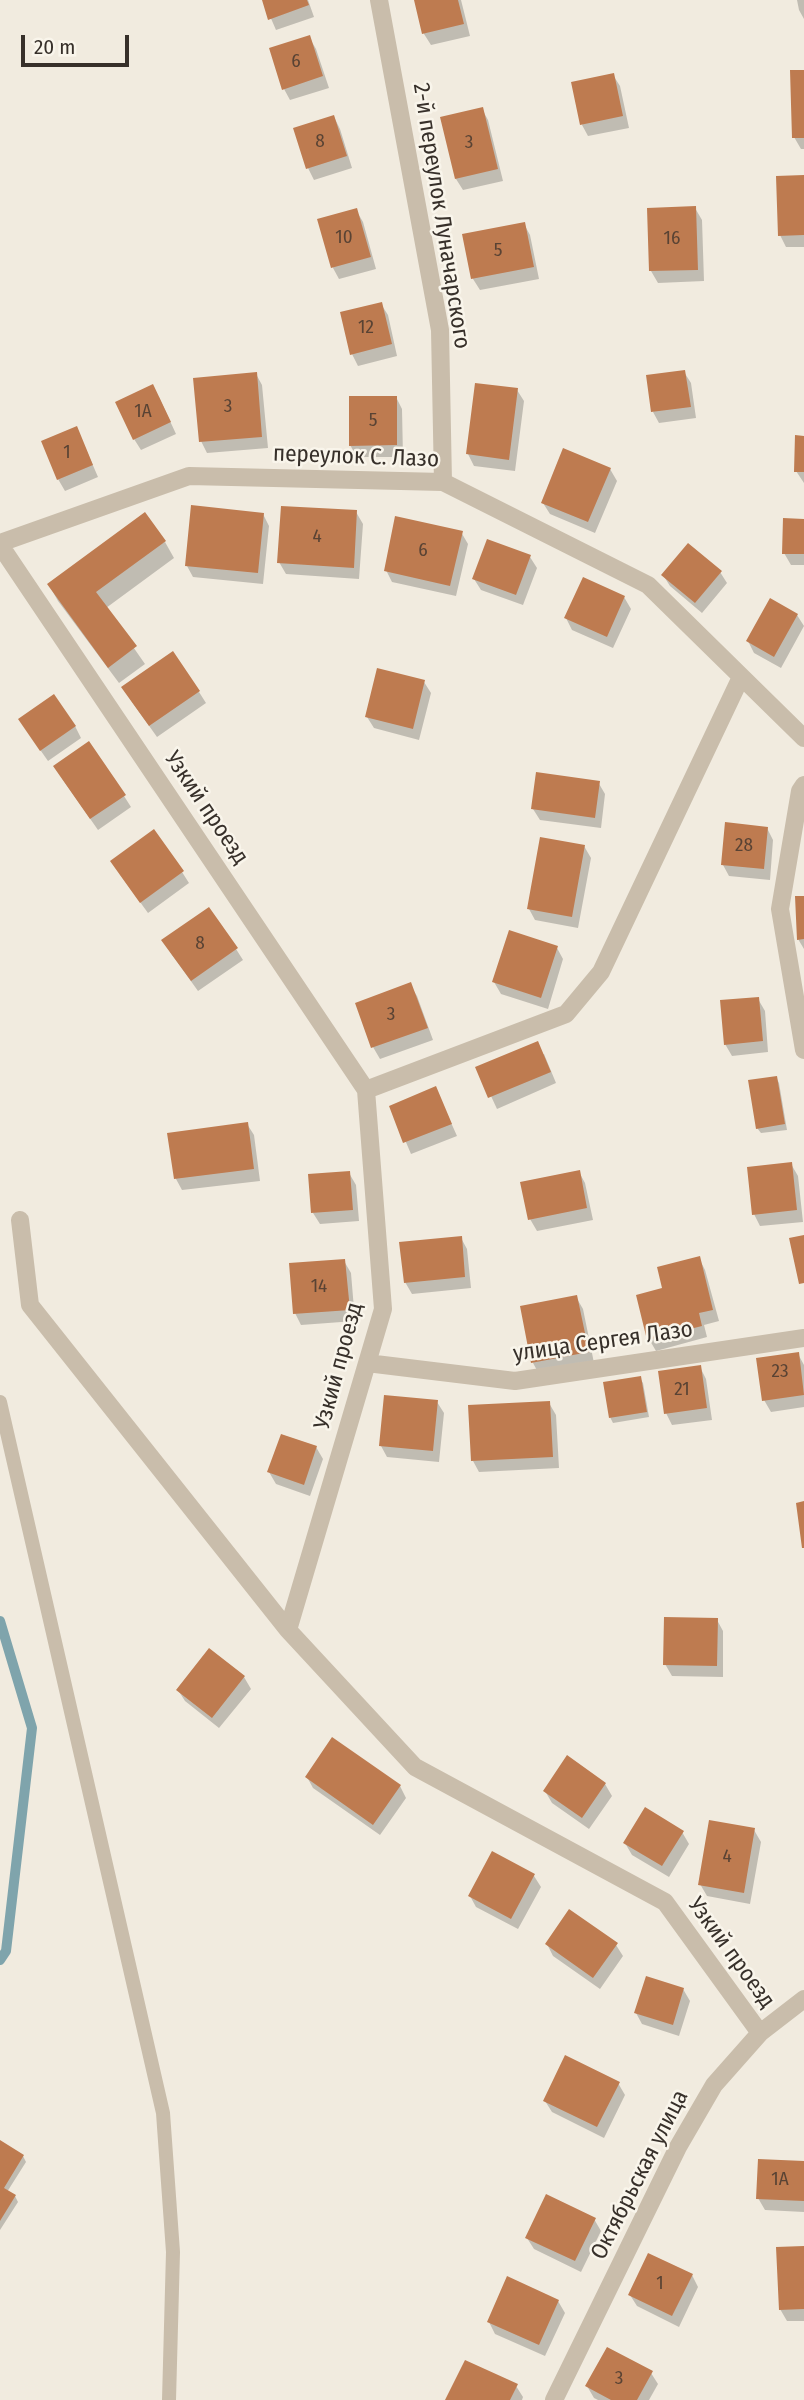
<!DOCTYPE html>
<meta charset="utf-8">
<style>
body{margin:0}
#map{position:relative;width:804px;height:2400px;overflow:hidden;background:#f1ebdf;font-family:"Fira Sans Condensed",sans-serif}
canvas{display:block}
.scale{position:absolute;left:21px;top:35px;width:108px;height:32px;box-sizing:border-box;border:4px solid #37302a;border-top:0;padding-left:9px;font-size:21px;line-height:24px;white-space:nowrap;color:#37302a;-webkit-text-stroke:5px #f9f5eb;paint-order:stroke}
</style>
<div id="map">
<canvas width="804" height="2400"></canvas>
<div class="scale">20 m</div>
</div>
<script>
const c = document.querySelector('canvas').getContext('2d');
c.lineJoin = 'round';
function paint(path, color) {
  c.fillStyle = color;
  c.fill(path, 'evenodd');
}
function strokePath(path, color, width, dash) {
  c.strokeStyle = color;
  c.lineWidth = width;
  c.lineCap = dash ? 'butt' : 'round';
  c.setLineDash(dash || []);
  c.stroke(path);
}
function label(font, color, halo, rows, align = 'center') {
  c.font = font + ' "Fira Sans Condensed",sans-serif';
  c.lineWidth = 5;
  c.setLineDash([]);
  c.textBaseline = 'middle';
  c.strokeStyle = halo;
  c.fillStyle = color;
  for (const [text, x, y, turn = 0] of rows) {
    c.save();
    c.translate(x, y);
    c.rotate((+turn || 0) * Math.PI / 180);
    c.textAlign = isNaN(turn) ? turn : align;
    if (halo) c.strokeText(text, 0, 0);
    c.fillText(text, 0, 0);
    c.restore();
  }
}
const shadow = new Path2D(`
 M263,0H308L314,17L276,30Z
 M416,0H461L470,36L431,45L424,34Z
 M797,0H804V19L799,10Z
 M309,37L316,49L329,88L290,100L284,89Z
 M804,71V149H801L794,137Z
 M613,75L620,86L629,128L588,136L582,125Z
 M482,109L488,120L503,181L463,190L456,179L442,119Z
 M334,117L340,129L352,168L314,180L308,168Z
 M804,177V247H786L780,235Z
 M695,208L702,220L704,281L658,283L651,271Z
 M356,210L363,222L376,269L339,279L333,268Z
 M524,224L530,235L539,279L480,290L473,279L464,235Z
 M381,304L388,315L397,356L358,366L352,354Z
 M684,372L691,383L696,418L659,423L653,412Z
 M256,374L262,385L268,448L207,453L201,441Z
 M517,390L524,401L515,471L474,466L468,454Z
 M159,397L176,434L141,450L134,439Z
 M396,397L402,409L403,457H357L350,445Z
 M804,437V483L796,471Z
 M82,440L98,477L65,491L58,479Z
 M610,469L617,481L595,533L550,514L543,503Z
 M356,512L363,524L359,579L286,574L279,562Z
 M263,514L269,526L263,584L193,577L187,566Z
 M804,521V565H791L784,553Z
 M461,532L468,544L456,596L392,582L386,570Z
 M165,542L174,558L106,608L145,664L119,683L58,601L49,585Z
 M530,557L537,568L523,605L481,590L474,579Z
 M720,572L727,583L702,613L670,586L663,575Z
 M624,597L631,609L613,648L572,630L566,618Z
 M797,615L804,626L781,668L754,653L748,641Z
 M424,682L431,693L419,740L374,728L367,717Z
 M199,692L206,703L157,737L130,699Z
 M75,726L81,738L48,761L27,731Z
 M61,777L124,796L131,807L98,830Z
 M598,782L605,794L601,828L540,820L533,809Z
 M767,828L773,840L770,880L729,876L723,865Z
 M584,846L591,858L578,928L535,920L529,909Z
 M182,872L189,883L148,913L119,873Z
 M804,898V949L798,939Z
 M557,948L563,959L548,1009L501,994L494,982Z
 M236,949L243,960L198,991L170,952Z
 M410,985L417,996L433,1040L380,1059L373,1047L357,1004Z
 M758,999L765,1011L768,1052L732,1056L725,1044Z
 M544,1054L556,1083L497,1109L478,1068Z
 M776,1077L779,1083L787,1130L761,1133L757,1128Z
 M436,1089L457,1136L411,1154L391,1107Z
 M247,1124L254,1135L260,1181L182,1190L176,1179L169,1134Z
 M791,1164L798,1176L803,1222L760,1226L754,1214Z
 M579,1172L585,1183L593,1220L537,1231L530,1219Z
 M349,1173L356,1185L359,1221L320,1224L313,1213Z
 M461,1238L467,1249L471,1288L412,1294L405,1282Z
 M699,1258L705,1270L719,1321L704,1325L707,1337L656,1351L649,1339L664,1290Z
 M344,1261L351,1273L355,1321L301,1325L295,1313Z
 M576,1297L583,1309L594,1363L539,1374L533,1363Z
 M798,1354L804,1365V1407L771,1412L764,1400Z
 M700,1367L706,1379L712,1420L672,1425L666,1413Z
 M640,1378L643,1383L649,1417L613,1423L610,1417Z
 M437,1402L444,1413L439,1462L387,1457L381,1446Z
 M549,1403L556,1415L559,1468L479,1472L473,1461Z
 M316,1447L323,1459L310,1496L276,1484L269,1472Z
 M717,1620L723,1631V1677L672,1676L665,1664Z
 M244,1677L251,1689L219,1728L185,1701L178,1690Z
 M307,1777L400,1786L406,1798L380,1835L313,1788Z
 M605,1784L612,1796L589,1829L552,1803L545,1791Z
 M754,1830L761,1842L750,1904L707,1896L700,1884Z
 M682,1832L689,1844L669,1877L632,1855L625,1843Z
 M534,1876L541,1887L518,1929L476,1907L470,1896Z
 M547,1944L616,1945L623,1956L600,1989L553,1956Z
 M683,1989L690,2001L679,2036L642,2024L636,2013Z
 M618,2083L625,2095L604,2138L552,2112L545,2101Z
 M0,2142L23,2156L26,2162L7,2192L15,2196L18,2202L0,2230Z
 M804,2163V2212L765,2210L758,2198Z
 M594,2219L601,2231L581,2272L534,2249L527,2238Z
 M804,2248V2321H787L780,2309Z
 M692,2275L698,2287L679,2327L637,2306L630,2295Z
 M558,2301L565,2313L545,2356L495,2334L489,2322Z
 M651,2373L658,2384L649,2400H598L594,2398L587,2386Z
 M516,2386L523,2397L522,2400H447Z`);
const stream = new Path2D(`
 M0,1621L32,1728L6,1951L0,1960`);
const building = new Path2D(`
 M262,0H307L309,5L268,20Z
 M414,0H458L464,24L422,34Z
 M310,35L323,76L282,90L269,48Z
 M790,70H804V138H792Z
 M614,73L623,116L580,125L571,82Z
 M483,107L498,169L455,179L440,117Z
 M334,115L347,156L306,169L293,128Z
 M804,175V235L778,236L776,176Z
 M696,206L698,270L649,271L647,208Z
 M357,208L371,257L331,268L317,219Z
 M525,222L534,267L471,279L462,234Z
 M382,302L392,344L350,355L340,312Z
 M685,370L691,407L651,412L646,375Z
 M257,372L262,437L199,442L193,378Z
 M475,383L518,388L509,460L466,454Z
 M153,384L171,422L133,440L115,402Z
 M349,396H397V445L349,446Z
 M77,426L93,465L57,480L41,441Z
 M795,435L804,436V472H794Z
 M563,448L611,468L588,522L541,503Z
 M191,505L264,513L258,573L185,566Z
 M281,506L357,510L354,568L277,563Z
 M145,512L166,541L96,592L137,646L108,668L47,584Z
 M395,516L463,531L450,586L384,571Z
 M783,518L804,519V554H782Z
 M487,539L531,555L516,595L472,579Z
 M688,543L722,571L695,603L661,575Z
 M583,577L625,596L607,637L564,618Z
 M770,598L798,614L774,657L746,641Z
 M173,651L200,691L149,726L121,687Z
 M377,668L425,680L413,729L365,717Z
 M54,694L76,726L40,751L18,719Z
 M89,741L126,795L90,819L53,766Z
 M536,772L600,781L595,818L531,809Z
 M725,822L768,827L764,869L721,865Z
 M154,829L184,871L140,903L110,861Z
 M540,837L585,845L572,917L527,909Z
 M795,896H804V939L797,940Z
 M209,907L238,948L191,981L161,940Z
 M509,930L558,946L541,998L492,982Z
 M411,982L428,1028L371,1048L355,1003Z
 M759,997L763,1041L724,1045L720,1000Z
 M538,1041L551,1072L488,1098L475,1067Z
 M777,1076L785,1124L756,1129L748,1080Z
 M436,1086L452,1124L403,1143L389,1106Z
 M248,1122L254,1169L174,1179L167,1133Z
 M792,1162L797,1210L752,1215L747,1167Z
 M580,1170L587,1208L528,1220L520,1182Z
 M350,1171L353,1210L311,1213L308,1174Z
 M804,1235V1283L799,1284L789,1238Z
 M462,1236L465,1277L404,1283L399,1242Z
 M700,1256L713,1310L699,1313L702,1326L647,1340L636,1295L662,1288L657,1267Z
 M345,1259L350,1310L293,1314L289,1263Z
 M577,1295L589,1352L531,1363L520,1306Z
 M799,1352L804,1395L762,1401L756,1358Z
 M701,1365L707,1408L664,1414L658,1371Z
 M641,1376L647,1412L609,1418L603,1382Z
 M384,1395L438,1400L433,1451L379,1446Z
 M550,1401L553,1457L471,1461L468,1405Z
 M281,1434L317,1446L304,1485L267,1472Z
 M804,1501V1548H802L796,1503Z
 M664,1617L718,1618L717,1666L663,1665Z
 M209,1648L245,1676L212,1718L176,1690Z
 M332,1737L401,1785L373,1825L305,1777Z
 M567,1755L606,1783L582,1818L543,1791Z
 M645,1807L684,1831L662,1866L623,1843Z
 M709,1820L755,1828L744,1893L698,1885Z
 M492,1851L535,1874L511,1919L468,1896Z
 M569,1909L618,1943L593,1978L545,1944Z
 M646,1976L684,1988L673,2025L634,2013Z
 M565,2055L620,2082L597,2127L543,2101Z
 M0,2140L24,2155L4,2188L16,2195L0,2221Z
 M758,2159L804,2161V2201L756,2199Z
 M546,2194L596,2218L575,2261L525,2238Z
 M804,2246V2309L779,2310L776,2247Z
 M648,2253L693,2274L672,2316L628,2295Z
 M507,2276L559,2300L539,2345L487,2322Z
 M607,2347L653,2371L637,2400H611L585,2386Z
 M465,2360L518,2384L510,2400H445Z`);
const service = new Path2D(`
 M0,1402L163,2113L173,2252L169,2400`);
const minor = new Path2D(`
 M379,0L440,330L443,482
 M0,543L189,476L443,482L648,585L804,738
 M0,545L366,1090L383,1309L288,1630L415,1767L665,1902L760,2033
 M804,785L800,791L780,909L804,1050
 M366,1090L566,1014L601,972L741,677
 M20,1220L30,1305L288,1630
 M367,1363L515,1381L804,1338
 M554,2400L678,2147L714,2085L760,2033L804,1999`);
const numberNames = [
 ["6",296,62],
 ["8",320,142],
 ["3",469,143],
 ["10",344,238],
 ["16",672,239],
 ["5",498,251],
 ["12",366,328],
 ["3",228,407],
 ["1А",143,412],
 ["5",373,421],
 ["1",67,453],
 ["4",317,537],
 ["6",423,551],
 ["28",744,846],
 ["8",200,944],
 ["3",391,1015],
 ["14",319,1287],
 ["23",780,1372],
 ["21",682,1390],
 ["4",727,1857],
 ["1А",780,2180],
 ["1",660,2284],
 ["3",619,2379]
];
const streetNames = [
 ["2-й переулок Луначарского",441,216,81],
 ["переулок С. Лазо",356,457,2],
 ["Узкий проезд",206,808,56],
 ["улица Сергея Лазо",603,1342,-8],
 ["Узкий проезд",339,1366,-75],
 ["Узкий проезд",731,1953,54],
 ["Октябрьская улица",640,2175,-63]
];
paint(shadow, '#0003');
strokePath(stream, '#7fa4ac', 10);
paint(building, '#be7b50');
strokePath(service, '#c9bdab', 14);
strokePath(minor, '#c9bdab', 18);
label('19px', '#594334', null, numberNames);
label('23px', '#37302a', '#f9f5eb', streetNames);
</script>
